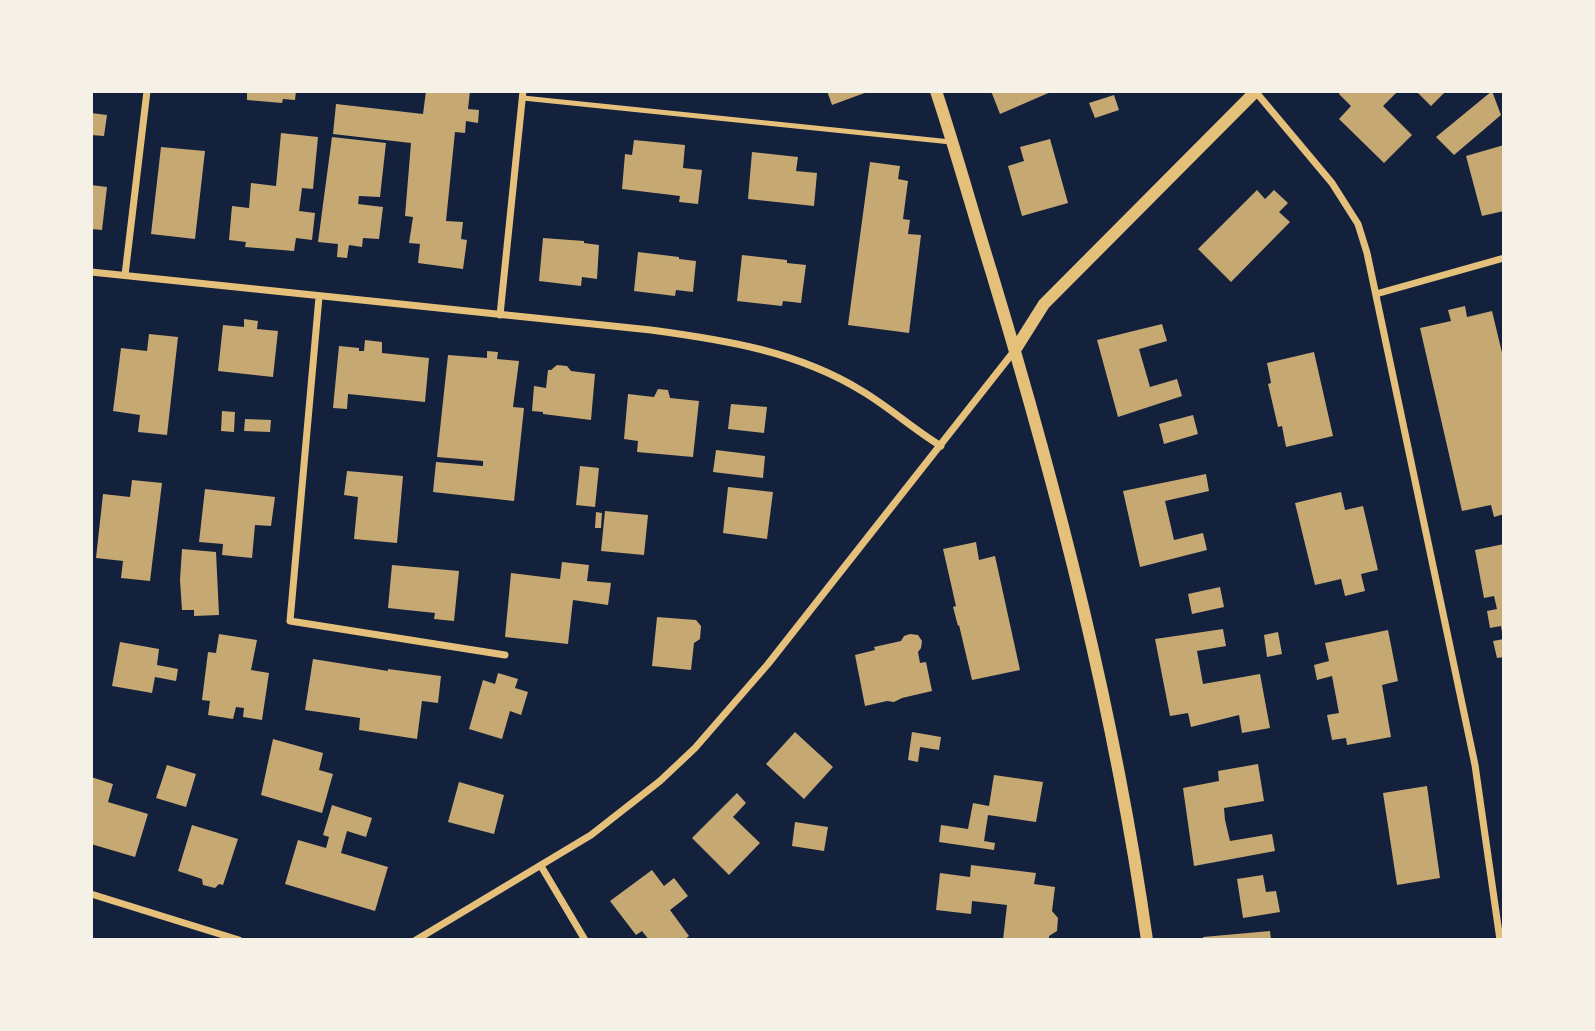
<!DOCTYPE html>
<style>
body{margin:0}
#map{position:relative;width:1595px;height:1031px;overflow:hidden;background:#14213d;font-family:"Fira Sans Condensed",sans-serif}
canvas{display:block}
.frame{position:absolute;inset:0;border:93px solid #f6f1e7;pointer-events:none}
</style>
<div id="map">
<canvas width="1595" height="1031"></canvas>
<div class="frame"></div>
</div>
<script>
const c = document.querySelector('canvas').getContext('2d');
c.lineJoin = 'round';
function paint(path, color) {
  c.fillStyle = color;
  c.fill(path, 'evenodd');
}
function strokePath(path, color, width, dash) {
  c.strokeStyle = color;
  c.lineWidth = width;
  c.lineCap = dash ? 'butt' : 'round';
  c.setLineDash(dash || []);
  c.stroke(path);
}
const building = new Path2D(`
 M247,91H296L295,100L283,99L282,103L247,100Z
 M426,91H470L468,109L479,110L478,123L466,121L465,133L455,132L446,221L463,222L461,239L467,240L463,269L418,263L420,244L409,243L413,217L405,216L411,143L333,134L336,104L423,114Z
 M827,91H870L832,105Z
 M991,91H1053L1000,114Z
 M1341,91H1398L1383,106L1412,135L1384,163L1339,119L1351,106L1339,94Z
 M1416,91H1446L1431,106Z
 M1492,91L1501,115L1454,155L1436,137Z
 M1114,95L1119,110L1095,118L1089,103Z
 M91,113L107,115L104,136L91,135Z
 M281,133L318,137L313,189L302,188L299,211L315,213L312,240L296,238L294,251L245,247L246,242L229,240L232,206L249,208L251,183L276,186Z
 M332,137L386,143L380,197L359,196L358,204L383,207L379,239L363,238L362,247L349,245L347,258L337,257L338,244L318,242Z
 M1050,139L1068,203L1022,216L1008,166L1024,161L1020,147Z
 M634,140L685,145L683,168L702,170L698,204L679,202L680,196L622,189L625,154L632,155Z
 M1504,145V211L1482,216L1466,156Z
 M161,147L205,151L195,239L151,234Z
 M752,152L798,157L796,171L817,173L814,206L748,199Z
 M870,162L900,166L898,179L908,181L903,219L910,220L908,234L921,235L909,333L848,325Z
 M91,185L107,187L102,230L91,229Z
 M1257,190L1265,199L1274,190L1288,203L1279,212L1290,222L1231,282L1198,249Z
 M543,238L584,241V243L599,245L597,279L582,277L581,286L539,281Z
 M638,252L679,257V259L696,261L693,292L676,290L675,296L634,291Z
 M742,255L787,260V263L806,265L801,303L783,301L782,306L737,301Z
 M1465,306L1467,317L1492,311L1504,361V514L1494,517L1491,505L1462,511L1420,328L1451,321L1448,310Z
 M244,319L258,321L257,329L278,331L273,377L218,371L223,325L244,327Z
 M1162,324L1167,341L1139,349L1150,387L1177,379L1182,396L1118,417L1097,340Z
 M149,334L178,337L167,435L138,432L140,415L113,411L121,348L147,351Z
 M365,340L382,342V353L429,358L425,402L348,394L347,409L333,408L339,346L359,348V351H364Z
 M487,351L498,352L497,359L519,361L513,407L524,408L514,501L433,492L436,462L483,466V461L437,457L448,355L487,358Z
 M1314,352L1333,436L1286,447L1282,426L1278,427L1268,384L1271,383L1267,363Z
 M557,365L567,366L571,371L595,374L591,420L543,414V412L532,411L534,386L546,388L548,370H551Z
 M658,389L668,390L670,398L699,401L693,457L637,452L638,441L624,439L628,394L654,397Z
 M731,404L767,407L764,433L728,429Z
 M222,411L235,412L234,432L221,431Z
 M1193,415L1198,434L1164,444L1159,424Z
 M245,419L271,420L270,432L244,431Z
 M716,450L765,456L763,478L713,472Z
 M580,466L599,468L595,507L576,505Z
 M347,471L403,476L397,543L354,539L358,497L344,495Z
 M1206,474L1209,491L1165,501L1174,540L1203,533L1207,550L1140,567L1123,491Z
 M132,480L162,483L150,581L121,578L123,561L96,558L103,494L130,497Z
 M728,487L773,492L767,539L723,533Z
 M205,489L275,497L271,526L255,525L252,558L222,555L223,544L199,542Z
 M1341,492L1345,510L1363,506L1378,570L1361,574L1365,591L1345,596L1341,579L1315,585L1295,503Z
 M605,511L648,515L644,555L601,551Z
 M596,512L602,513L601,528H595Z
 M976,542L979,560L995,556L1020,670L972,680L959,625L958,626L953,607L956,606L943,549Z
 M1504,544V638H1503L1501,626L1490,628L1487,611L1497,609L1494,596L1484,598L1475,550Z
 M182,549L216,552L219,615L194,616V610H182L180,580Z
 M562,562L589,565L587,581L611,583L608,605L573,600L568,644L505,637L511,573L560,579Z
 M392,565L459,571L454,621L434,619L435,613L388,608Z
 M1220,587L1224,607L1192,614L1188,594Z
 M657,617L696,620L701,626L700,639L694,643L691,670L652,666Z
 M1223,629L1226,646L1197,651L1203,684L1260,674L1270,728L1242,733L1239,715L1191,727L1188,713L1170,716L1155,639Z
 M1388,630L1398,681L1382,685L1391,737L1347,745L1346,738L1332,740L1327,715L1339,713L1332,676L1317,680L1314,665L1329,661L1325,643Z
 M1278,632L1282,654L1267,657L1264,635Z
 M219,634L257,640L251,670L269,673L262,720L243,717L244,708L236,707L233,719L208,715L210,701L202,700L208,652L216,653Z
 M910,634L918,635L922,641L921,648L918,652L920,663L926,662L932,691L902,698L894,702L887,701L865,706L855,655L875,650L874,647L901,641L904,636Z
 M1504,639V657L1497,658L1493,641Z
 M120,642L159,649L157,665L178,669L176,681L155,677L152,693L112,686Z
 M313,659L388,671V669L441,676L438,703L422,701L417,739L359,730L360,718L305,710Z
 M498,673L518,679L515,688L528,692L521,715L510,711L502,739L469,729L483,680L495,684Z
 M795,732L833,767L804,799L766,764Z
 M912,732L941,737L939,750L920,747L918,762L908,760Z
 M273,739L323,753L319,770L333,774L322,813L261,795Z
 M1258,764L1264,801L1224,808L1225,820L1230,841L1272,834L1275,851L1194,866L1183,788L1219,781L1218,771Z
 M167,765L196,774L186,807L156,798Z
 M994,775L1043,782L1036,822L988,815L984,841L995,843L994,850L939,842L941,825L968,829L973,803L989,806Z
 M91,777L113,784L108,802L148,814L135,857L91,844Z
 M459,782L504,795L494,834L448,822Z
 M1427,786L1440,878L1397,885L1383,793Z
 M737,793L746,803L733,817L760,843L729,875L692,838Z
 M332,805L372,818L366,837L347,831L341,853L388,867L375,911L285,884L298,840L326,848L329,837L323,835Z
 M795,822L828,827L824,851L792,846Z
 M192,825L238,839L223,885L219,884L215,888L203,885L202,879L178,871Z
 M971,865L1036,873L1034,884L1055,887L1052,911L1058,918L1057,931L1049,936V940H1003L1007,905L972,901L971,914L936,910L940,873L970,877Z
 M652,870L664,886L674,878L688,896L670,910L689,936L684,940H649L642,931L636,935L610,901Z
 M1263,875L1266,892L1276,891L1280,912L1243,918L1237,879Z
 M1270,931L1271,940H1204L1203,937Z`);
const service = new Path2D(`
 M523,98L951,142`);
const minor = new Path2D(`
 M1255,91L1332,183L1358,224L1367,253L1475,765L1500,940
 M91,272L651,330C725,340 797,351 862,391C889,407 913,429 941,446
 M125,275L147,91
 M1376,294L1504,258
 M319,297L290,621L505,655
 M500,315L523,91
 M541,866L585,940
 M91,894L239,940
 M416,940L591,835L660,781L695,748L768,664L1015,350`);
const tertiary = new Path2D(`
 M936,91C956,151 973,213 992,274C1058,492 1115,714 1147,940
 M1015,350L1044,304L1256,91`);
paint(building, '#c6a872');
strokePath(service, '#e5c07b', 5);
strokePath(minor, '#e5c07b', 7);
strokePath(tertiary, '#e5c07b', 12);
</script>
